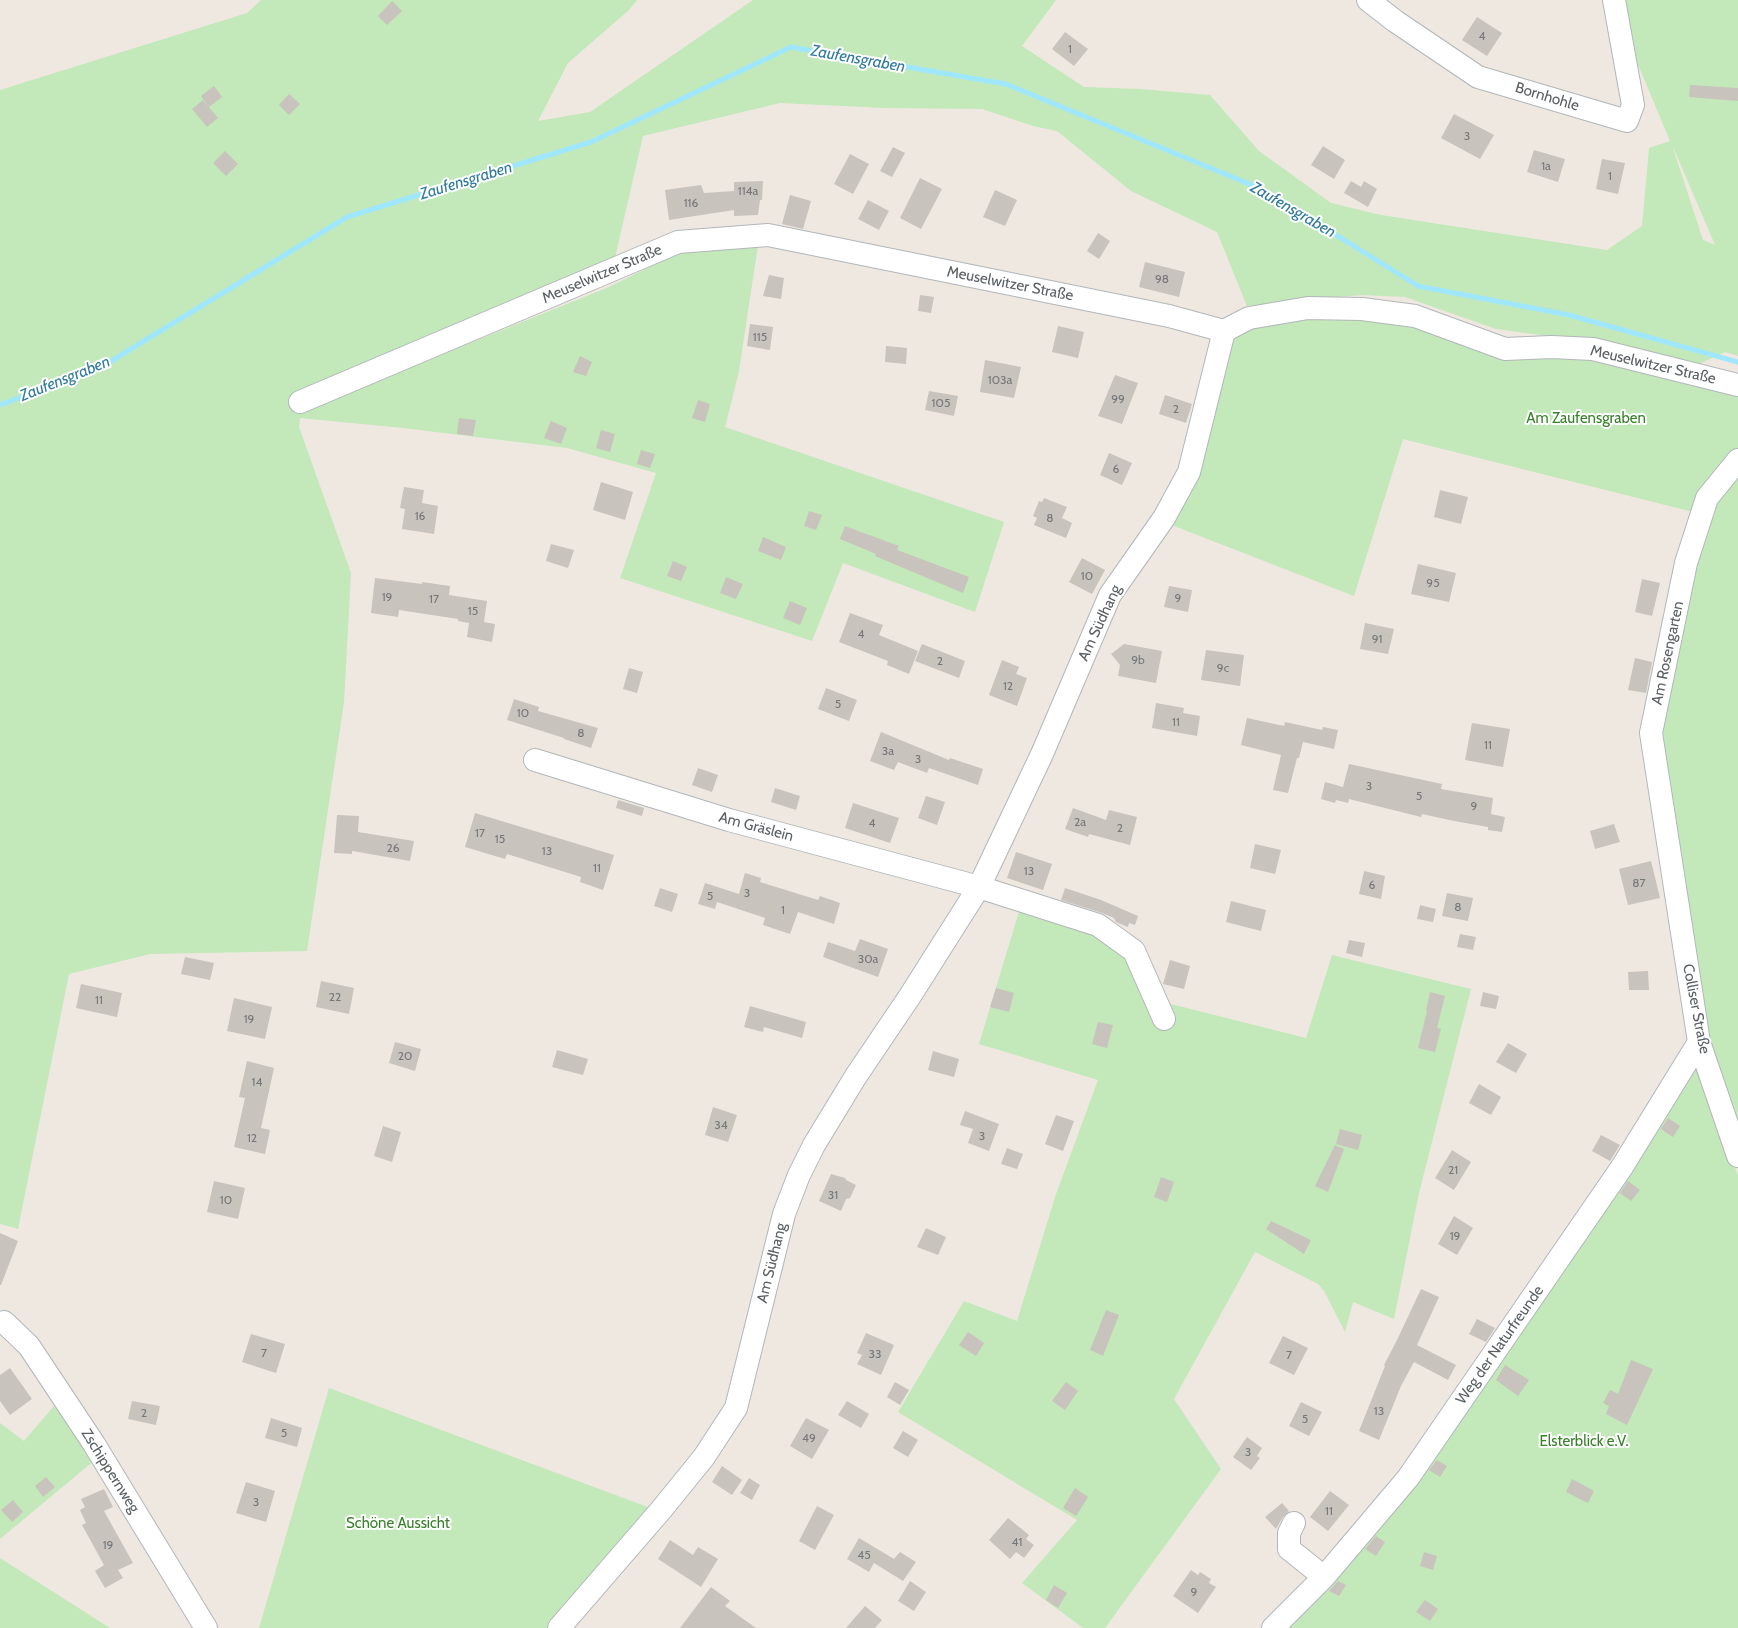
<!DOCTYPE html>
<meta charset="utf-8">
<style>
body{margin:0}
canvas{display:block;background:#eee8e0}
</style>
<canvas width="1738" height="1628"></canvas>
<script>
const c = document.querySelector('canvas').getContext('2d');
c.lineJoin = 'round';
function paint(path, color) {
  c.fillStyle = color;
  c.fill(path, 'evenodd');
}
function strokePath(path, color, width, dash) {
  c.strokeStyle = color;
  c.lineWidth = width;
  c.lineCap = dash ? 'butt' : 'round';
  c.setLineDash(dash || []);
  c.stroke(path);
}
function label(font, color, halo, rows, align = 'center') {
  c.font = font + ' Cabin,sans-serif';
  c.lineWidth = 4;
  c.setLineDash([]);
  c.textBaseline = 'middle';
  c.strokeStyle = halo;
  c.fillStyle = color;
  for (const [text, x, y, turn = 0] of rows) {
    c.save();
    c.translate(x, y);
    c.rotate((+turn || 0) * Math.PI / 180);
    c.textAlign = isNaN(turn) ? turn : align;
    if (halo) c.strokeText(text, 0, 0);
    c.fillText(text, 0, 0);
    c.restore();
  }
}
const green = new Path2D(`
 M261,0H637L629,10L568,63L538,121L590,112L753,0H1056L1022,46L1084,87L1140,89L1210,95L1259,151L1331,203L1381,215L1607,250L1642,226L1649,148L1670,141L1629,43L1620,0H1738V356L1725,352L1697,365L1570,339L1496,329L1405,297L1362,295L1312,299L1247,306L1217,232L1131,191L1057,131L1033,126L982,109L884,108L780,103L643,136L614,262L406,369L609,287L686,249L758,245L739,371L725,427L1004,522L975,612L843,563L812,641L620,578L656,473L567,448L403,428L300,418L299,427L351,573L344,702L307,951L150,954L69,974L18,1229L0,1224V90L247,13ZM1673,148L1674,149L1715,245L1703,240Z
 M1342,314L1592,355L1738,390V451L1693,512L1403,439L1354,596L1169,524L1233,334L1250,324Z
 M1738,467V1133L1704,1028L1669,803L1661,716L1675,642L1715,493Z
 M1021,905L1105,936L1125,955L1163,1002L1306,1038L1332,955L1471,989L1419,1193L1394,1319L1353,1302L1345,1332L1324,1291L1318,1284L1255,1252L1174,1399L1221,1469L1105,1628H1083L1022,1583L1077,1520L898,1412L964,1301L1017,1321L1055,1197L1098,1080L979,1044Z
 M1692,1065L1700,1067L1738,1176V1628H1284L1404,1475Z
 M329,1388L653,1509L549,1628H259Z
 M54,1406L96,1459L0,1539V1423L24,1441Z
 M0,1558L110,1628H0Z`);
const stream = new Path2D(`
 M0,405L103,366L347,217L591,142L791,47L1006,84L1264,190L1418,286L1569,315L1738,362`);
const building = new Path2D(`
 M392,1L402,11L387,25L378,16Z
 M1477,17L1502,33L1487,56L1462,40Z
 M1065,32L1088,49L1074,66L1052,49Z
 M1690,85L1738,88V101L1689,97Z
 M214,86L222,97L209,107L201,96Z
 M289,94L300,104L289,115L279,105Z
 M203,100L218,118L207,127L192,109Z
 M1454,114L1494,135L1480,159L1441,138Z
 M1323,146L1345,160L1334,179L1311,165Z
 M893,147L905,153L892,177L880,171Z
 M1534,150L1565,159L1558,182L1527,172Z
 M225,151L238,164L226,176L213,163Z
 M850,154L869,164L853,194L834,184Z
 M1602,159L1625,163L1618,194L1596,189Z
 M920,178L942,189L921,229L900,218Z
 M763,181L762,200H760L758,215L734,216V210L669,220L665,190L701,185L704,193L734,191V182Z
 M1351,181L1361,187L1364,181L1377,189L1368,207L1344,193Z
 M995,190L1017,200L1005,226L983,217Z
 M790,195L811,201L803,229L782,224Z
 M868,200L889,211L879,230L858,219Z
 M1098,233L1110,241L1099,259L1087,251Z
 M1145,262L1185,272L1179,297L1139,287Z
 M769,275L784,278L781,299L763,296Z
 M920,295L934,297L931,313L918,311Z
 M750,324L773,327L770,350L747,346Z
 M1058,326L1084,332L1078,358L1052,352Z
 M886,346L907,348L906,364L885,362Z
 M580,356L592,362L586,376L573,372Z
 M985,360L1021,367L1014,398L980,392Z
 M1115,375L1138,383L1122,424L1098,416Z
 M929,391L958,396L954,416L925,410Z
 M1165,395L1192,404L1186,423L1159,414Z
 M698,400L710,404L705,422L692,418Z
 M459,418L476,420L473,436L457,434Z
 M551,421L567,428L561,444L544,438Z
 M601,430L615,434L610,452L596,448Z
 M641,450L655,454L650,468L637,464Z
 M1109,453L1132,463L1122,485L1100,475Z
 M601,482L633,492L625,520L593,510Z
 M404,487L424,490L422,503L438,506L434,534L402,529L405,509L400,508Z
 M1440,490L1468,497L1461,524L1434,517Z
 M1044,498L1067,507L1062,518L1072,523L1066,538L1034,525L1037,518L1033,516L1039,501L1042,502Z
 M809,511L822,515L816,530L804,526Z
 M845,526L899,546L897,550L969,577L963,593L875,556L876,554L840,539Z
 M763,537L786,547L781,560L758,551Z
 M551,544L574,550L568,568L546,561Z
 M1082,558L1105,570L1092,594L1069,582Z
 M673,561L687,567L681,581L667,576Z
 M1418,564L1456,573L1449,602L1411,594Z
 M726,577L743,584L736,599L720,593Z
 M375,578L422,584V582L450,586L449,595L487,601L484,622L495,624L492,642L467,637L469,623L458,621V619L399,610L398,617L371,613Z
 M1642,579L1660,583L1652,616L1635,612Z
 M1169,586L1192,590L1188,612L1164,607Z
 M790,601L807,608L800,625L783,618Z
 M850,613L883,625L879,635L918,651L909,674L887,665L888,661L839,642Z
 M1365,623L1394,629L1388,654L1360,649Z
 M922,644L965,661L959,678L915,661Z
 M1124,644L1162,651L1156,683L1118,676L1120,665L1111,654Z
 M1206,650L1244,655L1240,686L1201,680Z
 M1635,658L1652,662L1646,693L1628,690Z
 M1002,660L1019,667L1016,674L1027,678L1017,706L989,695Z
 M629,668L643,672L637,693L623,689Z
 M826,688L857,700L849,721L818,709Z
 M514,699L539,707L538,711L598,728L591,748L564,739V738L507,720Z
 M1156,703L1184,708L1183,713L1200,716L1197,736L1152,728Z
 M1247,718L1284,726L1285,722L1322,730L1323,727L1338,730L1334,749L1303,742L1299,758H1297L1288,793L1273,790L1281,755L1241,745Z
 M1472,723L1510,729L1503,767L1465,760Z
 M881,732L949,760L950,758L983,769L978,785L929,768L927,773L898,762L894,770L870,761Z
 M1349,764L1442,784L1441,789L1493,798L1491,814L1505,817L1502,832L1488,830V827L1454,821L1422,814L1421,817L1349,799L1348,803L1336,800L1335,803L1321,799L1325,782L1343,787Z
 M698,768L718,775L712,792L692,785Z
 M775,788L800,796L796,810L771,802Z
 M926,796L945,802L937,825L918,818Z
 M618,800L644,808L642,816L616,808Z
 M853,803L899,818L890,843L845,828Z
 M1073,808L1106,820L1109,810L1137,817L1130,845L1089,834L1088,837L1065,829Z
 M475,813L614,855L603,890L580,882L581,877L507,854L505,859L465,847Z
 M337,815L359,816L358,832L414,841L410,861L352,851V854L334,853Z
 M1614,824L1620,842L1595,849L1590,831Z
 M1255,844L1281,850L1275,874L1250,868Z
 M1016,852L1052,864L1043,890L1007,878Z
 M1651,861L1660,898L1628,905L1619,869Z
 M1364,871L1385,876L1381,899L1359,894Z
 M745,873L761,878L760,882L818,900L820,896L840,903L834,924L798,912L790,934L763,925L765,918L717,902L715,909L698,904L705,883L739,894Z
 M660,888L678,894L672,912L654,906Z
 M1065,888L1101,900L1138,916L1135,925L1129,923L1128,927L1116,922L1114,918L1102,913L1061,900Z
 M1447,893L1473,898L1468,921L1442,916Z
 M1231,901L1266,910L1261,931L1226,922Z
 M1420,905L1436,909L1433,922L1417,919Z
 M1460,934L1476,937L1473,950L1457,947Z
 M860,939L888,949L878,977L823,957L828,942L855,951Z
 M1349,940L1365,943L1362,957L1346,953Z
 M185,957L214,963L210,980L181,974Z
 M1170,960L1190,966L1184,989L1163,984Z
 M1648,971L1649,990H1629L1628,972Z
 M321,981L354,988L349,1014L316,1007Z
 M81,984L122,993L117,1017L76,1008Z
 M996,988L1014,993L1009,1012L990,1007Z
 M1430,992L1445,996L1437,1028L1441,1029L1435,1052L1418,1048L1427,1011H1426Z
 M1483,992L1499,996L1496,1009L1480,1006Z
 M234,998L272,1007L265,1039L227,1031Z
 M750,1006L806,1022L802,1038L764,1027L763,1032L744,1027Z
 M1098,1022L1113,1025L1107,1048L1092,1044Z
 M395,1042L421,1049L415,1071L389,1063Z
 M1508,1043L1527,1054L1516,1073L1496,1062Z
 M557,1050L588,1059L583,1075L552,1067Z
 M933,1051L959,1059L954,1077L928,1070Z
 M247,1061L274,1068L261,1128L270,1130L265,1154L234,1147L245,1098L239,1097Z
 M1479,1084L1501,1097L1491,1115L1469,1103Z
 M713,1107L737,1115L728,1142L705,1135Z
 M965,1111L999,1124L989,1151L968,1143L973,1129L960,1125Z
 M1056,1115L1074,1121L1063,1151L1045,1144Z
 M1668,1118L1680,1126L1673,1137L1661,1129Z
 M383,1126L401,1132L392,1162L374,1156Z
 M1340,1129L1362,1135L1358,1150L1336,1144Z
 M1601,1135L1620,1145L1610,1161L1592,1151Z
 M1335,1145L1344,1149L1328,1192L1315,1186Z
 M1007,1148L1023,1154L1017,1169L1001,1164Z
 M1452,1150L1471,1162L1454,1190L1435,1178Z
 M831,1174L845,1178L846,1180L856,1185L850,1198L846,1199L841,1211L819,1201Z
 M1161,1177L1174,1182L1167,1202L1154,1197Z
 M214,1181L245,1188L238,1219L207,1212Z
 M1628,1181L1640,1190L1631,1201L1620,1193Z
 M1454,1216L1473,1228L1457,1255L1438,1244Z
 M1271,1221L1311,1240L1304,1254L1266,1229Z
 M926,1228L946,1237L938,1255L917,1247Z
 M0,1233L18,1241L1,1285H0Z
 M1421,1289L1439,1297L1417,1345L1456,1365L1448,1380L1414,1362L1401,1386L1379,1440L1359,1431L1385,1366L1384,1365L1397,1340Z
 M1106,1310L1119,1315L1103,1356L1090,1350Z
 M1477,1319L1495,1328L1486,1342L1469,1334Z
 M968,1332L984,1343L976,1356L959,1345Z
 M866,1333L894,1345L881,1375L857,1364L862,1355L857,1353Z
 M251,1334L285,1344L276,1373L242,1362Z
 M1283,1336L1308,1348L1294,1375L1269,1363Z
 M1631,1360L1653,1369L1627,1425L1606,1414L1609,1406L1603,1403L1610,1390L1618,1394Z
 M1505,1365L1529,1380L1518,1396L1496,1380Z
 M10,1368L32,1399L10,1415L0,1401V1375Z
 M895,1382L909,1390L900,1405L887,1397Z
 M1066,1382L1078,1391L1065,1410L1052,1401Z
 M132,1401L160,1406L156,1425L128,1419Z
 M847,1401L869,1414L861,1428L838,1415Z
 M1301,1402L1322,1412L1309,1436L1289,1426Z
 M271,1418L302,1428L297,1447L265,1438Z
 M806,1418L829,1430L812,1459L790,1446Z
 M903,1431L918,1440L908,1457L893,1448Z
 M1247,1437L1262,1448L1257,1456L1260,1458L1251,1470L1233,1457Z
 M1437,1460L1447,1466L1440,1477L1429,1470Z
 M722,1466L742,1480L732,1495L712,1482Z
 M46,1477L55,1487L43,1497L35,1486Z
 M749,1478L760,1485L752,1500L740,1493Z
 M1572,1479L1594,1491L1588,1503L1566,1492Z
 M246,1482L275,1491L266,1522L236,1513Z
 M1075,1488L1088,1497L1076,1516L1063,1508Z
 M104,1489L113,1507L104,1511L133,1563L118,1570L123,1578L105,1588L95,1571L104,1565L82,1525L86,1523L80,1510L85,1507L81,1499Z
 M1330,1491L1349,1505L1328,1531L1310,1517Z
 M13,1500L23,1512L12,1522L1,1510Z
 M1282,1503L1289,1511L1283,1517L1276,1529L1265,1517Z
 M817,1506L834,1515L815,1550L799,1541Z
 M1008,1518L1029,1535L1026,1539L1034,1545L1024,1558L1016,1552L1010,1559L989,1540Z
 M1376,1536L1385,1542L1376,1556L1365,1549Z
 M859,1538L894,1559L900,1552L916,1562L903,1581L874,1563L869,1572L847,1559Z
 M670,1540L693,1555L698,1547L718,1559L701,1587L658,1559Z
 M1424,1552L1437,1556L1433,1570L1420,1566Z
 M1191,1570L1198,1575L1200,1572L1211,1579L1209,1583L1216,1587L1198,1613L1173,1596Z
 M910,1581L926,1592L914,1611L898,1601Z
 M1338,1581L1346,1585L1339,1596L1329,1591Z
 M1054,1585L1067,1593L1058,1608L1046,1600Z
 M711,1587L730,1601L725,1606L756,1628H680Z
 M1425,1600L1438,1609L1430,1621L1416,1612Z
 M865,1606L882,1620L875,1628H846Z`);
const minor = new Path2D(`
 M1368,0L1395,21L1478,77L1627,121L1633,105L1614,0
 M300,402L678,242L768,235L1169,316L1224,331L1249,318L1308,308L1362,309L1415,316L1505,349L1551,347L1593,349L1738,385
 M1738,460L1707,498L1686,563L1651,733L1699,1042L1738,1156
 M535,760L729,820L979,887L1098,925L1134,951L1164,1019
 M4,1322L29,1346L94,1444L206,1628
 M1294,1523L1289,1533V1549L1324,1577
 M559,1628L661,1510L704,1457L736,1408L784,1214L799,1175L814,1145L856,1076L910,996L979,887L1042,754L1110,595L1164,518L1189,472L1224,331
 M1273,1628L1324,1577L1408,1478L1622,1167L1699,1042`);
const numberNames = [
 ["4",1482,36],
 ["1",1070,49],
 ["3",1467,136],
 ["1a",1546,166],
 ["1",1610,176],
 ["114a",748,191],
 ["116",691,203],
 ["98",1162,279],
 ["115",760,337],
 ["103a",1000,380],
 ["99",1118,399],
 ["105",941,403],
 ["2",1176,409],
 ["6",1116,469],
 ["16",420,516],
 ["8",1050,518],
 ["10",1087,576],
 ["95",1433,583],
 ["19",387,597],
 ["9",1178,598],
 ["17",434,599],
 ["15",473,611],
 ["4",861,634],
 ["91",1377,639],
 ["9b",1138,660],
 ["2",940,661],
 ["9c",1223,668],
 ["12",1008,686],
 ["5",838,704],
 ["10",523,713],
 ["11",1176,722],
 ["8",581,733],
 ["11",1488,745],
 ["3a",888,751],
 ["3",918,759],
 ["3",1369,786],
 ["5",1419,796],
 ["9",1474,806],
 ["2a",1080,822],
 ["4",872,823],
 ["2",1120,828],
 ["17",480,833],
 ["15",500,839],
 ["26",393,848],
 ["13",547,851],
 ["11",597,868],
 ["13",1029,871],
 ["87",1639,883],
 ["6",1372,885],
 ["3",747,893],
 ["5",710,896],
 ["8",1458,907],
 ["1",783,910],
 ["30a",868,959],
 ["22",335,997],
 ["11",99,1000],
 ["19",249,1019],
 ["20",405,1056],
 ["14",257,1082],
 ["34",721,1125],
 ["3",982,1136],
 ["12",252,1138],
 ["21",1453,1170],
 ["31",833,1195],
 ["10",226,1200],
 ["19",1455,1236],
 ["7",264,1353],
 ["33",875,1354],
 ["7",1289,1355],
 ["13",1379,1411],
 ["2",144,1413],
 ["5",1305,1419],
 ["5",284,1433],
 ["49",809,1438],
 ["3",1248,1452],
 ["3",256,1502],
 ["11",1329,1511],
 ["41",1017,1542],
 ["19",108,1545],
 ["45",864,1555],
 ["9",1194,1592]
];
const streetNames = [
 ["Bornhohle",1547,97,17],
 ["Meuselwitzer Straße",602,274,-23],
 ["Meuselwitzer Straße",1010,284,11],
 ["Meuselwitzer Straße",1653,365,13],
 ["Am Südhang",1100,623,-65],
 ["Am Rosengarten",1668,653,-78],
 ["Am Gräslein",756,827,15],
 ["Colliser Straße",1696,1009,79],
 ["Am Südhang",772,1263,-76],
 ["Weg der Naturfreunde",1500,1345,-55],
 ["Zschippernweg",110,1471,58]
];
const parkNames = [
 ["Am Zaufensgraben",1586,419],
 ["Elsterblick e.V.",1584,1442],
 ["Schöne Aussicht",398,1524]
];
const waterNames = [
 ["Zaufensgraben",858,59,10],
 ["Zaufensgraben",466,181,-17],
 ["Zaufensgraben",1293,210,30],
 ["Zaufensgraben",65,379,-22]
];
paint(green, '#c3e8ba');
strokePath(stream, '#9fe7ff', 5);
paint(building, '#c9c3bd');
strokePath(minor, '#b2b6ba', 24);
strokePath(minor, '#fff', 22);
label('12px', '#75787a', null, numberNames);
label('15px', '#595f63', '#fff', streetNames);
label('15px', '#38812b', '#fff', parkNames);
label('italic 16px', '#2e799e', '#fff', waterNames);
</script>
